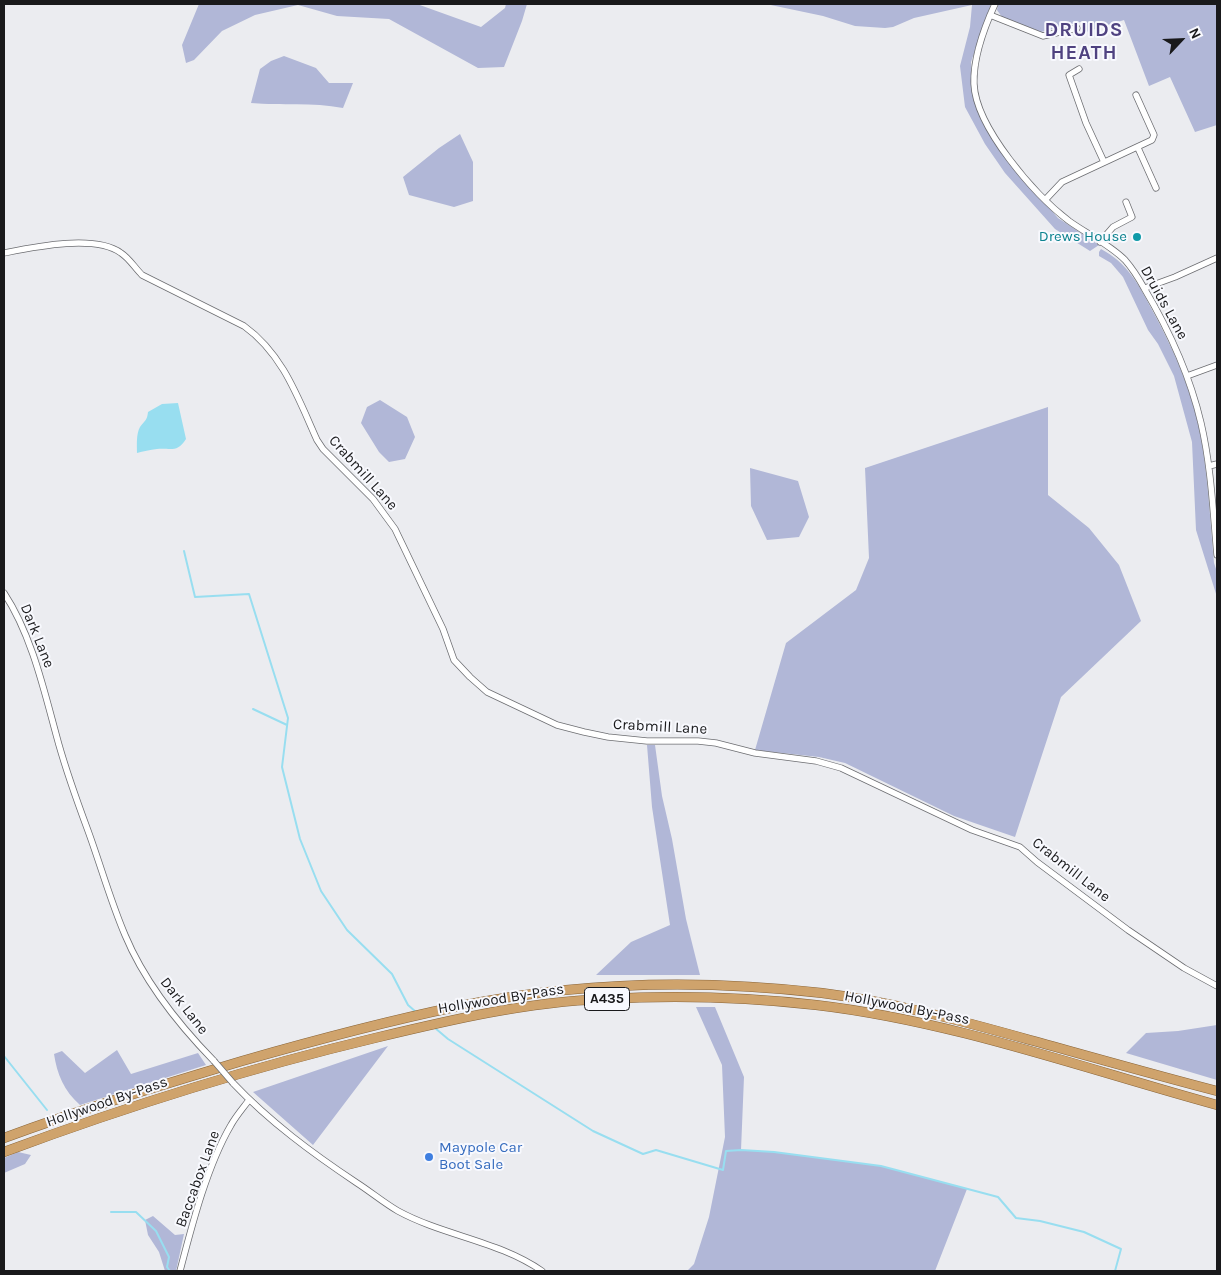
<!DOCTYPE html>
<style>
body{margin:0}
#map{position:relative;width:1221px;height:1275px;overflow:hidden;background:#ebecf0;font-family:Karla,sans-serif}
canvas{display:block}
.frame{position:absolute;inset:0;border:5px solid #19191b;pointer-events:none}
.north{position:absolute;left:1156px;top:15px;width:50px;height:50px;-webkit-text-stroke:4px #f8f9fe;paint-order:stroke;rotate:65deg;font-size:14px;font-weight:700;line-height:20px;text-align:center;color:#19191b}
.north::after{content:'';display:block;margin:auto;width:18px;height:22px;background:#19191b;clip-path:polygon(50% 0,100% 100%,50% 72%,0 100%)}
</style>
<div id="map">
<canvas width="1221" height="1275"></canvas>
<div class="frame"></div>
<div class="north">N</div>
</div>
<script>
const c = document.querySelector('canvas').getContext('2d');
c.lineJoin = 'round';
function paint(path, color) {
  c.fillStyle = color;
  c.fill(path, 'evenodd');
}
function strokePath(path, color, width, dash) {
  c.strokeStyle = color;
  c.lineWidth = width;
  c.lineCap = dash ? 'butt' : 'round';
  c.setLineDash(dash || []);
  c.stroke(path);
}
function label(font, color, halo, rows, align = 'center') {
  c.font = font + ' Karla,sans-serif';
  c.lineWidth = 4;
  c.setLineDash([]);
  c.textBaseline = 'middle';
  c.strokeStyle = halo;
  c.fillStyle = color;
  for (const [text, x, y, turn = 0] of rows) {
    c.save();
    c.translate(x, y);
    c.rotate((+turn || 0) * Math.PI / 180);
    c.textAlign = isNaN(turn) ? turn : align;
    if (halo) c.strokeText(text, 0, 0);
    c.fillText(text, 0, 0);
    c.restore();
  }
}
const green = new Path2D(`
 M199,4H417L481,27L505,8L506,4H527L522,21L504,67L478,68L389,19L337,16L298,5L255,15L222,31L194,60L186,63L182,45Z
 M766,4H991L971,62L973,95L978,111L990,135L1012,165L1058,218L1099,245L1090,251L1055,229L1005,173L985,144L965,107L960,66L970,27L972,5L914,18L893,27L885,28L855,26L823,16Z
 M998,4H1217V125L1195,132L1170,77L1149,86L1124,20L1086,32L1084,21L1041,32L1002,17L997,10Z
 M284,56L316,68L329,83H353L343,108C312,102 282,106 251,103L260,69L271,61Z
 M460,134L473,162V201L454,207L409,195L403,177L439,148Z
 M1101,249C1127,263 1138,283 1151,308C1172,346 1190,386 1199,428C1208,472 1210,519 1214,563L1217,572V597L1196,530L1192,442L1174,376L1158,344L1148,330L1123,277L1111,263L1099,256V252Z
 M380,400L407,417L415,437L405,459L389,462L379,452L361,423L367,407Z
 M1048,407V495L1089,528L1119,565L1141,621L1061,697L1015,837L954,816L845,763L819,757L755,750L786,643L856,590L869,558L865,468Z
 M750,468L798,481L809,517L799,537L767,540L751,506Z
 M647,745H655L662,796L672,839L686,919L700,975H596L631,942L670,925L652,807Z
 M696,1007H715L744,1077L741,1150L774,1152L881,1166L967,1189L935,1271H687L694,1264L709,1217L725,1137L722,1065Z
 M1217,1025V1080L1126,1053L1146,1033L1178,1031Z
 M388,1046L313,1145L253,1092Z
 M117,1050L131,1074L198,1053L206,1065L80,1105C64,1091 57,1074 54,1054L62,1051L85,1073Z
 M18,1152L31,1155L25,1164L4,1173V1158Z
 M153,1216L175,1235L184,1234L176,1271H165L159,1252L148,1235L145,1220Z`);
const water = new Path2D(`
 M178,403L186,439C177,453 172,448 157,449C150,450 143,451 137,453C137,445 136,434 140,427C145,420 147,421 148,412L162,404Z`);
const stream = new Path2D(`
 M184,551L195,597L249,594L288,718L282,767L300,839L321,891L347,930L392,974L408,1005L416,1012
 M253,709L287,725
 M435,1028L448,1039L593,1131L643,1154L656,1150L723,1170L726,1151L741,1150L774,1152L881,1166L998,1197L1016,1218L1040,1221L1084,1232L1121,1249L1115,1271
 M4,1056L47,1110
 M111,1212H136L156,1231L169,1257L167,1267L170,1271`);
const minor = new Path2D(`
 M995,4C984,28 973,57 974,84C976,128 1035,195 1069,221C1087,234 1109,244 1125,260C1132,268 1139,279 1144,288C1169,330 1190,376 1201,423C1211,466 1213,511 1217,555
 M990,15L1043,36L1077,28
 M1079,69L1069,75L1086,123L1104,162
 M1138,148L1156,188
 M1046,199L1062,182L1152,140L1154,135L1136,95
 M1100,242L1113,227L1132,217L1126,202
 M4,253C34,247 95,234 121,253C129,258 135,268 142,275L244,326C283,354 298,398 317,440L323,449L373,499L395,529L443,629L454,660L470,677L487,692L557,725L584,732L608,737L647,741H698L716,743L755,753L816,761L841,768L972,830L1020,847L1037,862L1128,930L1184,968L1217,986
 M1145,288L1175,277L1217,258
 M1187,376L1217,365
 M1209,466L1217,464
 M4,593C33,637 45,695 59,745C67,773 77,801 87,828C100,863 110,900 125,935C145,983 178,1024 214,1061
 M233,1083C270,1122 312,1153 357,1183C371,1192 384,1203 398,1211C444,1236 499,1241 542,1271
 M180,1271C192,1225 207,1166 231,1125C236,1116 243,1108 249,1100`);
const trunk = new Path2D(`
 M4,1138C82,1109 162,1085 242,1061C312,1041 383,1022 455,1007C574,982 701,979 822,993C893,1002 962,1021 1030,1040C1092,1057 1155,1075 1217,1091
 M4,1152C125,1107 249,1068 375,1038C450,1020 526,1002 604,999C675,995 746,997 816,1005C953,1021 1085,1069 1217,1105`);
const minorBridge = new Path2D(`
 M214,1061L233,1083`);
const markers = [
 [1137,237,5,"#0f9aa8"],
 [429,1157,5,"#3f7fe0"]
];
const shields = [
 [607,999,45]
];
const shieldNames = [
 ["A435",607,999]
];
const cultureNames = [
 ["Drews House",1127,237]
];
const streetNames = [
 ["Druids Lane",1164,303,61],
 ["Crabmill Lane",363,473,48],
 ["Dark Lane",37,636,68],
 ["Crabmill Lane",660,727,3],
 ["Crabmill Lane",1071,870,38],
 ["Hollywood By-Pass",501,999,-9],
 ["Dark Lane",184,1006,52],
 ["Hollywood By-Pass",907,1008,11],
 ["Hollywood By-Pass",107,1102,-19],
 ["Baccabox Lane",198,1179,-70]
];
const shopNames = [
 ["Maypole Car",439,1148],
 ["Boot Sale",439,1165]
];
const districtNames = [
 ["DRUIDS",1084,30],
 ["HEATH",1084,53]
];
paint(green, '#b1b7d7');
paint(water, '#98def0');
strokePath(stream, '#98def0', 2);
strokePath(minor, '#6c6d71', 7);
strokePath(trunk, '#886438', 10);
strokePath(minor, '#fff', 5.5);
strokePath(trunk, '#cfa36c', 9);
strokePath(minorBridge, '#6c6d71', 7, []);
strokePath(minorBridge, '#fff', 5.5);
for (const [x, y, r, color] of markers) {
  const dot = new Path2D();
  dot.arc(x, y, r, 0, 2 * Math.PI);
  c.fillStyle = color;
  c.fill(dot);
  strokePath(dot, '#f8f9fe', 2);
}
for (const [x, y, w] of shields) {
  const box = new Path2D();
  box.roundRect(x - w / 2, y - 11.5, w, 23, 4);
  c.fillStyle = '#f8f9fe';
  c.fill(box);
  strokePath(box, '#19191b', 1);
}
label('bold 14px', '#19191b', null, shieldNames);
label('15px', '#0d838f', '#f8f9fe', cultureNames, 'right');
label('15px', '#19191b', '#f8f9fe', streetNames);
label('15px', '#366cbe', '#f8f9fe', shopNames, 'left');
c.letterSpacing = '1px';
label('bold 20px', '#4f4280', '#f8f9fe', districtNames);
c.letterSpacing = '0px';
</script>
